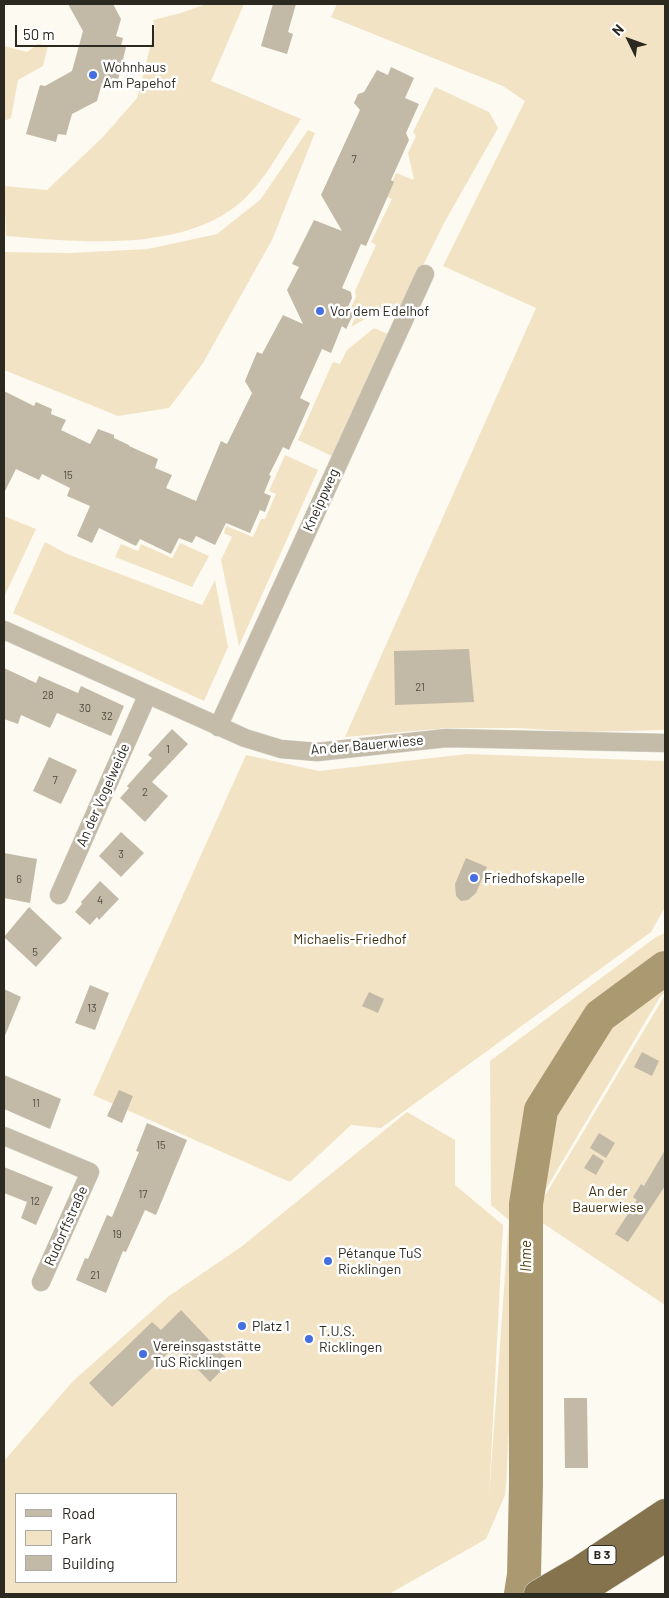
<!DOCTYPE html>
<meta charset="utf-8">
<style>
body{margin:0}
#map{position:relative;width:669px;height:1598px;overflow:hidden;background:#fdfaf2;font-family:Barlow,sans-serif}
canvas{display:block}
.frame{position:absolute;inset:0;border:5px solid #2c2921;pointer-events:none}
.legend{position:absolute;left:15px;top:1493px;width:162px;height:90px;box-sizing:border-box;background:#fff;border:1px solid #aba9a6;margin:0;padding:6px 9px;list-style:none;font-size:15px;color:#2c2921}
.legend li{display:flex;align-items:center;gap:10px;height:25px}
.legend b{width:25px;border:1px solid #aba9a6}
.north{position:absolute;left:604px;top:15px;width:50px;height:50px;-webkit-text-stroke:4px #fff;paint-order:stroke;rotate:312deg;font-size:14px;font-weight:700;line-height:20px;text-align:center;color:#2c2921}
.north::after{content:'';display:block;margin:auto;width:18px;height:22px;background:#2c2921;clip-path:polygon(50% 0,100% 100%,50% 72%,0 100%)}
.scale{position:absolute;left:15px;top:25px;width:139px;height:22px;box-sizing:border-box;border:2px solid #2c2921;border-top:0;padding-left:6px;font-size:15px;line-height:18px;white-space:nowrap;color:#2c2921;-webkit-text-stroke:4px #fff;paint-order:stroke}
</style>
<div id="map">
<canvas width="669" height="1598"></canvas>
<div class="frame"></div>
<ul class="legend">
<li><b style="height:6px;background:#c4bba9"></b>Road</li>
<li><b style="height:14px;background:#f2e3c4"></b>Park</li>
<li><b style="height:14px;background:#c2b9a6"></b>Building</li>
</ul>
<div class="north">N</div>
<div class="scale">50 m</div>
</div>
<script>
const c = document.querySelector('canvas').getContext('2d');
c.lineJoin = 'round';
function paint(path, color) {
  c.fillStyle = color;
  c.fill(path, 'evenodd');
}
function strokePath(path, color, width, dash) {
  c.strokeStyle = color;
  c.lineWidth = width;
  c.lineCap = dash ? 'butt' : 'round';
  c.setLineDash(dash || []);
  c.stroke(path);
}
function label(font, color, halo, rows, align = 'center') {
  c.font = font + ' Barlow,sans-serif';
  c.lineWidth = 5;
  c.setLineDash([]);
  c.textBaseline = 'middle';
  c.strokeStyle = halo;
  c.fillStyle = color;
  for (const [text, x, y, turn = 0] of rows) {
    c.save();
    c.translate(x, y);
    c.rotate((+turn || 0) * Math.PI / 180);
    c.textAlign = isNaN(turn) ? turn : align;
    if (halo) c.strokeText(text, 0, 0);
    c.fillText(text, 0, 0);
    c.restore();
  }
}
const green = new Path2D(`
 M206,4H244L211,81L301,119C285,142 271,170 252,191C196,255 81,242 6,236L4,186L47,190L103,137L137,98L155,28L153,20L181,13Z
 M337,4H665V730L585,732L517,728H449L345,737L536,308L443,266L525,101L503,86L331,17Z
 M38,44L48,46L43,66L18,80L11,118L4,121V46L27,52Z
 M435,87L489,112L498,128L444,223L401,310L370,316L351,327L358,311L351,307L356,297L355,291L376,245L371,242L392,199L386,196L396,173L414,180L408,153L416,136L413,132Z
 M308,130L315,133L272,240L203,363L169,408L118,416L4,370V252L70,253L148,249L217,234L260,200Z
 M374,328L388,334L332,456L298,440L333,362L340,364L347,350Z
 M285,455L318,470L239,646L221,560L232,537L224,533L226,526L253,537L261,519H265L276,494L269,491Z
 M4,516L36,529L4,597Z
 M45,542L67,554L202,605L215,580L228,647L204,701L13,613Z
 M180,543L209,556L192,587L115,557L121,544L138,551L141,544L172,558Z
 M467,754L665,761V907L651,932L381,1128L351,1125L290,1182L93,1095L246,755L319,771Z
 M665,933V962L597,1013L536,1109L520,1220L506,1486L505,1495L486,1539L389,1594H4V1461L73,1381L169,1296L241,1247L407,1112L455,1140V1185L503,1225L489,1497L509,1220L491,1205L490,1061L656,937ZM16,1494H176V1582H16Z
 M665,972V993L660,997L537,1204L538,1221L528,1219L545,1111L604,1017Z
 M665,995V1305L541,1222L540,1204Z`);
const river = new Path2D(`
 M521,1594L524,1575L526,1484V1204L541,1110L600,1016L665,968`);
const building = new Path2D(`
 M68,4H113L121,19L116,36L123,38L121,46L126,47L118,80L112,78L110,85L102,83L97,101L72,114L66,135L58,134L56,142L26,134L40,85L45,86L72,71L83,31Z
 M273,4H296L288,32L293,34L287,54L261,46Z
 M391,67L414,78L405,98L419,104L406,133L409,140L391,180L394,182L366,246L361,244L342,288L351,292L352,298L347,309L354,313L346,329L342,326L331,353L322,349L300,398L310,403L289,450L283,447L269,475L271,476L264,493L271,496L265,512L260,510L250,533L226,523L215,545L196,536L192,543L179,538L171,554L140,539L136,546L99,528L92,543L77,536L90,506L67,496L70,488L42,474L39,480L16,469L4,493V391L34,406L36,402L52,409L51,414L66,420L61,430L90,444L98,429L114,435V438L129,445V446L158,459L155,468L172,475L166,488L196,501L221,441L227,444L252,393L245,381L257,352L262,354L283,315L303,324L287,290L299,267L292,264L314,220L342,231L321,195L360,110L354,103L358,94L364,92L377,70L388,75Z
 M469,649L474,702L395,705L394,651Z
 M4,668L36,683L39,676L78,693L81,686L124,706L111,736L57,713L50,728L21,715L18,724L4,719Z
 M172,729L188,744L152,782L168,796L145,822L120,798L129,788L127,786L152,758L148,755Z
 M49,757L77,770L61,804L33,791Z
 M121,832L144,853L121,877L99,856Z
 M4,853L37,859L30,903L4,898Z
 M466,858L487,867L476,893L468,900L461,901L456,896L455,884Z
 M100,881L119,899L99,920L97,917L90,925L75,912L82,904L81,902Z
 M29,907L62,938L36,967L4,937Z
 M90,985L109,993L95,1030L75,1023Z
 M4,989L21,997L4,1038Z
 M369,992L384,999L378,1013L362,1006Z
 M642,1052L659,1061L652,1076L634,1067Z
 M4,1075L61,1099L50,1129L4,1109Z
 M119,1090L133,1096L122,1123L107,1116Z
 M147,1123L187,1140L156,1215L145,1210L126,1252L123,1251L106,1293L76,1280L85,1258L88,1259L107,1215L112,1217L139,1152L136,1151Z
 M599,1133L615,1143L606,1158L590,1148Z
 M665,1150V1186L628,1242L615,1234L637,1200L633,1197L641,1184L644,1186Z
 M593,1154L604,1161L596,1175L584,1168Z
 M4,1167L53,1187L36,1225L21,1218L27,1202L4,1193Z
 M181,1310L230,1362L210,1382L175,1346L112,1407L89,1383L152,1322L161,1330Z
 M564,1398H587L588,1468H565Z`);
const street = new Path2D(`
 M4,630L245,738L281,749L317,752L447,738L665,743
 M218,727L425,274
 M59,895L147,696
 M4,1136L90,1172L41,1282`);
const highway = new Path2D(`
 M538,1594L581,1569L665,1513
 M577,1594L665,1538`);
const markers = [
 [93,75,5,"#456fe1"],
 [320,311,5,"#456fe1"],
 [474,878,5,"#456fe1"],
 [328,1261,5,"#456fe1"],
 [242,1326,5,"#456fe1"],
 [309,1339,5,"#456fe1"],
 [143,1354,5,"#456fe1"]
];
const numberNames = [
 ["7",354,159],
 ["15",68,475],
 ["21",420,687],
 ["28",48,695],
 ["30",85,708],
 ["32",107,716],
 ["1",168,749],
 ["7",55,780],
 ["2",145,792],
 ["3",121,854],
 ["6",19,879],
 ["4",100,900],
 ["5",35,952],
 ["13",92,1008],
 ["11",36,1103],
 ["15",161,1145],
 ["17",143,1194],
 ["12",35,1201],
 ["19",117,1234],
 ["21",95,1275]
];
const shields = [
 [602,1555,28]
];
const shieldNames = [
 ["B 3",602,1555]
];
const poiNames = [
 ["Wohnhaus",103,67],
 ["Am Papehof",103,83],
 ["Vor dem Edelhof",330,311],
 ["Friedhofskapelle",484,878],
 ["Pétanque TuS",338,1253],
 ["Ricklingen",338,1269],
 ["Platz 1",252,1326],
 ["T.U.S.",319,1331],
 ["Ricklingen",319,1347],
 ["Vereinsgaststätte",153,1346],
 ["TuS Ricklingen",153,1362]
];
const streetNames = [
 ["Kneippweg",321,500,-66],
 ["An der Bauerwiese",367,745,-5],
 ["An der Vogelweide",103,795,-66],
 ["Rudorffstraße",66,1226,-66]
];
const parkNames = [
 ["Michaelis-Friedhof",350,939],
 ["An der",608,1191],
 ["Bauerwiese",608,1207]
];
const waterNames = [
 ["Ihme",526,1256,-90]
];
paint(green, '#f2e3c4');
strokePath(river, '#ab9971', 34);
paint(building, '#c2b9a6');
strokePath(street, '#d7d4cc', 19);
strokePath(highway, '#d7d4cc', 29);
strokePath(street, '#c4bba9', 18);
strokePath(highway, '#84734d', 28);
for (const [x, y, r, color] of markers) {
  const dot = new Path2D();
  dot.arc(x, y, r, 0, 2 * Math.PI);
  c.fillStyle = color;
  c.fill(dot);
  strokePath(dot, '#fff', 2);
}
label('11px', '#524d42', null, numberNames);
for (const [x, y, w] of shields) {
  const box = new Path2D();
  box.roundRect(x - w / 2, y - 9.5, w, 19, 4);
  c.fillStyle = '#fff';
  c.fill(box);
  strokePath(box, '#2c2921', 1);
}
label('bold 12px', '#2c2921', null, shieldNames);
label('14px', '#2c2921', '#fff', poiNames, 'left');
label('14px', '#2c2921', '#fff', streetNames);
label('14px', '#3c2e0b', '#fff', parkNames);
label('italic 15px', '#584412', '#fff', waterNames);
</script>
